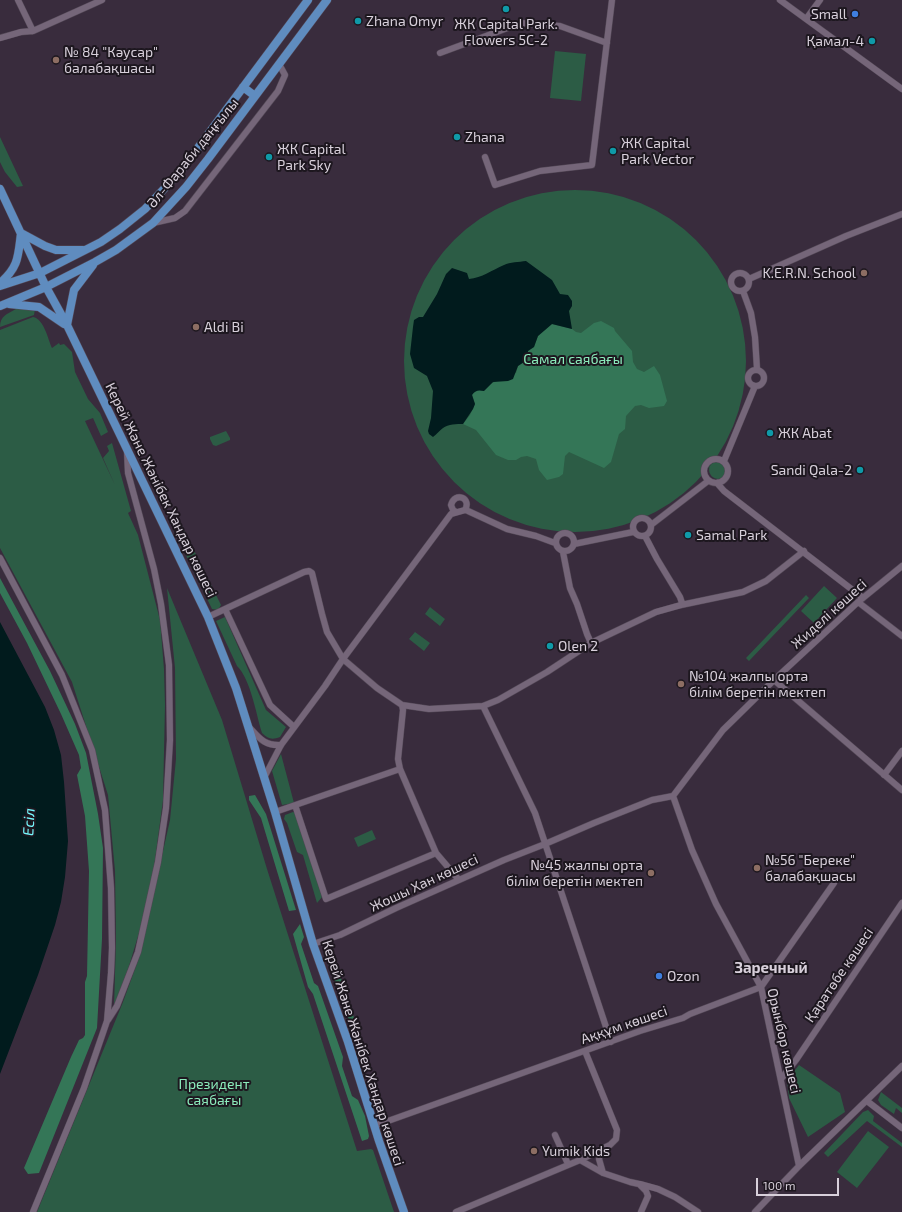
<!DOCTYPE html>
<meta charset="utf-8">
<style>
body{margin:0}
#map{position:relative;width:902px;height:1212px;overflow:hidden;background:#392c3d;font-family:"Exo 2",sans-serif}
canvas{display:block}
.scale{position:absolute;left:756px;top:1178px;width:83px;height:18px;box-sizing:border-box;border:2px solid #d8d0db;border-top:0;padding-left:5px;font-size:12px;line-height:14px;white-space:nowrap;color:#d8d0db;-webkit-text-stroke:3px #1d171f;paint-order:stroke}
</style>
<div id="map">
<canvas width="902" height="1212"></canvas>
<div class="scale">100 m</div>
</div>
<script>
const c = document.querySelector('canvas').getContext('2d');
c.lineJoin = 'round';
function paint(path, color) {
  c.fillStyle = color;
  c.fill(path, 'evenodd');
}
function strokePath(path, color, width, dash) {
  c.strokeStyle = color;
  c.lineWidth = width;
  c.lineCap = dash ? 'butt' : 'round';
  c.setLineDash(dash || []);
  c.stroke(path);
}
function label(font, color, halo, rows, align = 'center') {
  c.font = font + ' "Exo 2",sans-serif';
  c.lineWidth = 4;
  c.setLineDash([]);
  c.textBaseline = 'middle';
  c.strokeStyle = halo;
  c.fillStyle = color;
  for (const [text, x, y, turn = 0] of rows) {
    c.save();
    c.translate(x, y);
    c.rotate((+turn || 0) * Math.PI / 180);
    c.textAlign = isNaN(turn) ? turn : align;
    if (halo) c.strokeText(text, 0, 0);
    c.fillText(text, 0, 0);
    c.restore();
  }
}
const green = new Path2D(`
 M555,51L586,54L581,101L550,98Z
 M0,137L23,186L17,187L5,172L0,162Z
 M404 361a171 171 0 1 1 342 0a171 171 0 1 1-342 0Z
 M16,309H35L34,315L0,327C0,316 7,314 16,309Z
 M33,317C44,319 48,339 52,348L59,343L60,345L64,344L72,352L75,372L88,399L100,413L108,432L101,436L93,418L85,421L115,485L103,458L109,451L107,446L112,443L131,511L128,513L138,535L160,620L164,669L165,705L163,800L153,875L142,923L129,966L114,1007L116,940L115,871L108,795L72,682L0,548V330Z
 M226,431L230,438V440L216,446L213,445L210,439V437Z
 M709 470a9 9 0 1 1 18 0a9 9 0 1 1-18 0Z
 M179,520L221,605L218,610L212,609L173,528Z
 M824,586L837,598L814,623L801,611Z
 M167,588L222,720L267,869L357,1151L371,1149L373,1150L394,1212H37L123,1002L139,958L170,820L176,759L175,668Z
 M806,595L809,598L749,661L746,658Z
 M430,607L445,619L440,626L425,614Z
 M225,617L266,710L286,727L280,737C272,740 268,739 262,733C256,714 251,680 237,666L216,621Z
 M415,632L430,643L424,651L409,639Z
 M281,754L294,803L282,805L272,771Z
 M293,812L296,813L322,897L317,903L303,855L297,852L287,823L284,819L285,815Z
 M372,830L376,839L358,847L354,838Z
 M799,1065L840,1093L845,1112L808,1137L789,1098L787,1080Z
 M881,1092L902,1108V1113L896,1108L894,1114L881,1105L878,1100Z
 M868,1110L874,1116L873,1121L902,1143V1147L867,1121L828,1157L824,1153L863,1112Z
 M868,1131L889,1147L857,1188L837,1172Z`);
const forest = new Path2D(`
 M601,321L614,328L615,331L632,351L633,362L637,369L644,372L654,366L660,375L667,401L664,406L649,408L641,405L635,406L626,416L625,429L619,434L611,462L604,468L569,452L565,456L563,474L559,477L547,480L539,470L536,459L527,456L521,457L516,460H508L496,455L476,430L463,424L470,415L475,404L472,394C478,388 507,377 516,373L518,366L527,360L528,351L534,347L538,336L552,324L572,329L576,332L581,333L594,323Z
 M0,578L50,671L75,724L86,753L98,814L103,848L102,939L97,1028L39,1173L28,1174L24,1168L71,1057L79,1040L83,1038L85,1035V982L87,976L89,871L85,816L77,775L81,768L79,755L61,714L27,643L0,593Z
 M255,795L266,814L296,910L289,911L261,818L249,800V796Z
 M300,924L304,937L301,944L314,983L318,986L343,1057L342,1066L352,1096L358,1100L365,1116L369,1136L368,1139L362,1141L313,994L308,987L293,934Z
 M330,945L359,1033H354L325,955Z`);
const water = new Path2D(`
 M526,261L552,280L560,294L568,295L572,301V306L569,311L572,329L552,324L538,336L534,347L528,351L527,360L518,366L513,379L508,381L493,382L484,391C478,390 476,390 472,395L475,404L473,409L463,424C457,424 448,424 443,428C439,431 437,434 433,437L429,434L428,431L431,418L433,391L427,376L414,368L410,354L413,327L414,320L419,317H423L437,294L446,274L452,268L467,273L469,279C482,278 492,270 504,265C510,262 519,262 526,261Z
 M0,622L45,707L54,730L61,755L64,782L68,841L65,877L61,902L55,925L38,975L0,1074Z`);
const minor = new Path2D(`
 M18,0L33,31
 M780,0L902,89
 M806,19L820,0
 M0,38L21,32L33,31L102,0
 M440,53L521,23L560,26L607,43
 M485,157L495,185L540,171L592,165L612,0
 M153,223L175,218L185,211L278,91L285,75L279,64
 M731 282a9 9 0 1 1 18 0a9 9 0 1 1-18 0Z
 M749,279L846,236L902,214
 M743,291L751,313L755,337L757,369
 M748 378a8 8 0 1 1 16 0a8 8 0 1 1-16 0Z
 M704 471a12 12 0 1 1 24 0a12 12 0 1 1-24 0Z
 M724,461L755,386
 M717,483L724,491L863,598
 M456,512L453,510L451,505C455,491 472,498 465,510
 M633 527a9 9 0 1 1 18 0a9 9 0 1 1-18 0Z
 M651,525L708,481
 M556 542a9 9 0 1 1 18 0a9 9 0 1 1-18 0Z
 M645,536L657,559L680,597L682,603L681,605
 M574,544L633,532
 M563,552L570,588L577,604L587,634L591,643
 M0,558L62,675L92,750L105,810L111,888L112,948L111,973L107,1021L84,1088L33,1212
 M858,602L902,636
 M225,609L270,705L294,727
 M208,617L304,572L309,571L312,573L322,614L327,632L343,659L451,514L465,510L468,511L507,529L536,536L555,543
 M774,680L902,790
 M483,706L535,813L611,1042
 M250,728C260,739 265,746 281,745
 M400,769L398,759L403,710L402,705
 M884,775L902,751
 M264,778L281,745L325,686L343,659L377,688L402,705L429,709L483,706L498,700L547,672L591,643L656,612L681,605L743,592L766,581L804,551
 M673,796L692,850L716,904L761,987L799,1166
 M673,796L723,730L774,680L858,602L902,566
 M275,812L400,769L436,853L326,899L295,805
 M436,853L459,880
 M313,944L340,935L396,908L504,860L545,844L594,823L652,800L673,796
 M108,1020L117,1006L138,952L158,862L166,808L170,740L169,665L161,604L154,569L128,473L127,451
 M781,1079L796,1060L902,903
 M867,1101L902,1128
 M374,1126L640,1031L683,1018L690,1014L761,987L834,883
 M555,1135L568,1164
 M601,1149L599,1159L603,1173
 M580,1160L603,1173L630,1182L639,1184L646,1191L648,1196L641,1212
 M640,1184L658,1189L675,1197L698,1212
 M456,1212L580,1160L610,1145L616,1139L617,1130L585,1051
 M755,1212L799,1166L902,1066`);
const major = new Path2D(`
 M243,87L255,96
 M0,189L46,287L67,325L208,617L236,688L275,812L313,944L348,1042L379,1141L404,1212
 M0,283C19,267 18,256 21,233L45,246L56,250H83
 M0,286L40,273L101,242L120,229L145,209L180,172L308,0
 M9,304L39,307L64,324
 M0,306L46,287L95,262L116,250L153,223L186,187L208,159L327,0
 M67,325L74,290L93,265`);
const markers = [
 [506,9,4,"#0f9aa8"],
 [855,14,4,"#3f7fe0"],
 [358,21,4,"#0f9aa8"],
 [872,41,4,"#0f9aa8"],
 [56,60,4,"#8d6e63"],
 [457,137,4,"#0f9aa8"],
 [613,151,4,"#0f9aa8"],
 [269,157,4,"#0f9aa8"],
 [864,273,4,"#8d6e63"],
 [196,327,4,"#8d6e63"],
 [770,433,4,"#0f9aa8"],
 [860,470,4,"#0f9aa8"],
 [688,535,4,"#0f9aa8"],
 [550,646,4,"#0f9aa8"],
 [681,684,4,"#8d6e63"],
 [757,868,4,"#8d6e63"],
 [651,873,4,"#8d6e63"],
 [659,976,4,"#3f7fe0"],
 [534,1151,4,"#8d6e63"]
];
const poiNames = [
 ["Small",847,14,"right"],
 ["Zhana Omyr",366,21],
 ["ЖК Capital Park.",506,24,"center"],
 ["Flowers 5C-2",506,40,"center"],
 ["Қамал-4",864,41,"right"],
 ["№ 84 \"Кәусар\"",64,52],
 ["балабақшасы",64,68],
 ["Zhana",465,137],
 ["ЖК Capital",621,143],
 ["Park Vector",621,159],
 ["ЖК Capital",277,149],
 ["Park Sky",277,165],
 ["K.E.R.N. School",856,273,"right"],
 ["Aldi Bi",204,327],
 ["ЖК Abat",778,433],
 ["Sandi Qala-2",852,470,"right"],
 ["Samal Park",696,535],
 ["Olen 2",558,646],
 ["№104 жалпы орта",689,676],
 ["білім беретін мектеп",689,692],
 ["№56 \"Береке\"",765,860],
 ["балабақшасы",765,876],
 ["№45 жалпы орта",643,865,"right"],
 ["білім беретін мектеп",643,881,"right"],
 ["Ozon",667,976],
 ["Yumik Kids",542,1151]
];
const streetNames = [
 ["Әл-Фараби даңғылы",193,153,-51],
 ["Керей Және Жәнібек Хандар көшесі",161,490,64],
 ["Жиделі көшесі",829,614,-42],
 ["Жошы Хан көшесі",424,883,-25],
 ["Қаратөбе көшесі",839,975,-56],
 ["Аққұм көшесі",624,1025,-19],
 ["Орынбор көшесі",784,1041,77],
 ["Керей Және Жәнібек Хандар көшесі",363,1053,72]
];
const parkNames = [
 ["Самал саябағы",573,359],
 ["Президент",214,1084],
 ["саябағы",214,1100]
];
const waterNames = [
 ["Есіл",29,822,-87]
];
const neighbourhoodNames = [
 ["Заречный",771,968]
];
paint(green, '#2c5c45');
paint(forest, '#347657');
paint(water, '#011b1d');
strokePath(minor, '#544957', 7);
strokePath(major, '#544957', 9);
strokePath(minor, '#756679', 6);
strokePath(major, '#5f8cbf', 8);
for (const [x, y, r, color] of markers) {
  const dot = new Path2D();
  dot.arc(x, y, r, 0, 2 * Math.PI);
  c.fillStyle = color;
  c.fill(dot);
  strokePath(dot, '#1d171f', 1.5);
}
label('14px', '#d8d0db', '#1d171f', poiNames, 'left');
label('14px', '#d8d0db', '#1d171f', streetNames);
label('14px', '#8cecbc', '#1d171f', parkNames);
label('italic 15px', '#75f7fc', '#1d171f', waterNames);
label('bold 15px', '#d8d0db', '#1d171f', neighbourhoodNames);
</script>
